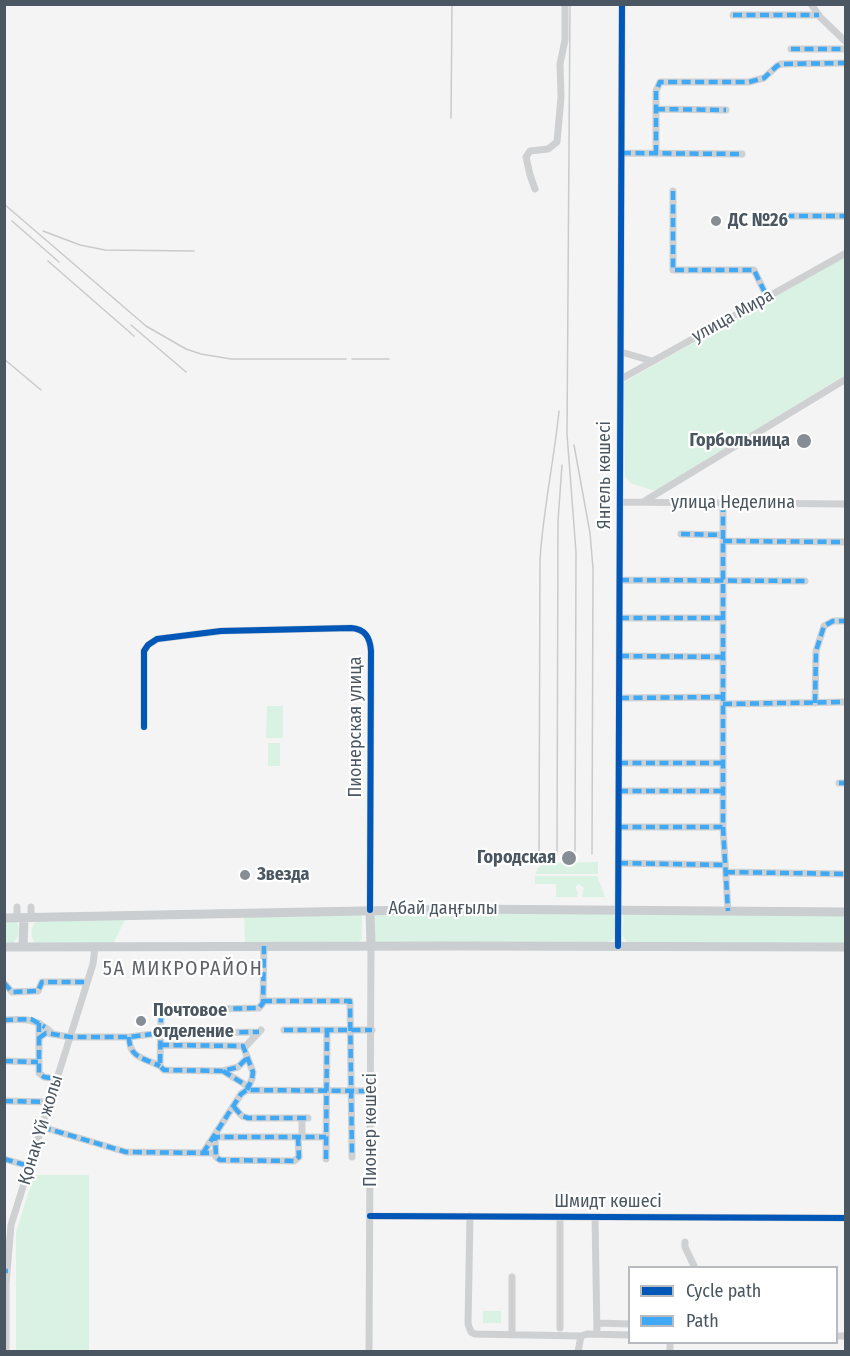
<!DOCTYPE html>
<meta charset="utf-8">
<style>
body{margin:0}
#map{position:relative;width:850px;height:1356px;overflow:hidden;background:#f4f4f4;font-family:"Fira Sans Condensed",sans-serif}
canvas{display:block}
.frame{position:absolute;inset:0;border:6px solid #4a5661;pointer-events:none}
.legend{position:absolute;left:628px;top:1266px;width:210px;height:78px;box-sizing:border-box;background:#fff;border:2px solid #b7bbc0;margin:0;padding:8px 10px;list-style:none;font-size:18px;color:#4a5661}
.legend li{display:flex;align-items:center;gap:12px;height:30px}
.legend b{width:30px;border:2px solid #b7bbc0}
</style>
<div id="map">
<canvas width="850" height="1356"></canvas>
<div class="frame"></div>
<ul class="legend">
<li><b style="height:8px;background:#0057b8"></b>Cycle path</li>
<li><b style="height:8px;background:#3fa9f5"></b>Path</li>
</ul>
</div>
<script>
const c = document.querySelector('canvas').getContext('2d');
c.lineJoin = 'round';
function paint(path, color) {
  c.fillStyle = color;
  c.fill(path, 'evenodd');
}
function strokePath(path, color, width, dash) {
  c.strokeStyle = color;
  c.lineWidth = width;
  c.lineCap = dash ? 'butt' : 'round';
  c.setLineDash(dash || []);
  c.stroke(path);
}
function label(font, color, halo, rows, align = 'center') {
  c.font = font + ' "Fira Sans Condensed",sans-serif';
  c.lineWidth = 4.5;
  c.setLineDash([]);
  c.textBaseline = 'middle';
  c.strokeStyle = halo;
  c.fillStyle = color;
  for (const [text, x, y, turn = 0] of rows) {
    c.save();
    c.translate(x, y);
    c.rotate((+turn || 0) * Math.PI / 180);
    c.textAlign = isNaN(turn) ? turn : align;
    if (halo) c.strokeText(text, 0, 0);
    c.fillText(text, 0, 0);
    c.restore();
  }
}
const green = new Path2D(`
 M845,257V375L655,491L630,483L625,477L624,384L626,381Z
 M267,706H283V738H266Z
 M268,743H280V766H268Z
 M598,862V874H535L539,867L546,863Z
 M535,876H597L605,897H582L584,888L579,884L575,888L578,893L577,897H556V884H535Z
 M358,913L362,916V939L357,943H245L244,914Z
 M375,913H611L615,918L614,939L607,943H379L375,941Z
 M624,914H845V945L628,943L622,935Z
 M126,918L113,944H36C30,936 30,929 36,921Z
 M16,921C21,928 19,938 13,943H5L4,922Z
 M34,1175H89V1351H16V1232Z
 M483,1311H501V1323H483Z`);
const minor = new Path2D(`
 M811,4L820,17L846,42
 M733,15H819
 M791,49H846
 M656,109L726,110
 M622,153L742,154
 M656,154V91L660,82H749L764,78L777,66L781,64L846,63
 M535,189L530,175L526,157L530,151L548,149L557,142L561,97L560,64L565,40V4
 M673,191V270H754L767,297
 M772,216H846
 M621,352L652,361
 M621,379L846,253
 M620,502L846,504
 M643,502L846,379
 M723,503V827L728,911
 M681,534L723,535
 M723,541L846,542
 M620,580L805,581
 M620,618H723
 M620,656L723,657
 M620,698L723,697
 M815,703L816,651L824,626L833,621H846
 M723,704L846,702
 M144,727V651L148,645L157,639L221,631L351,628C365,629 370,637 371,651L370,910
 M619,763H723
 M839,783H846
 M619,791H723
 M619,827H723
 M619,863L725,865
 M726,872L846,874
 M17,907V918
 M31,907V917
 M618,946L622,4
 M4,983L12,992L38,991L42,982H87
 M263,1001H350L352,1157
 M4,1020C26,1019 35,1018 52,1033
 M39,1023V1073L44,1077L56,1079
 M284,1030H372
 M129,1037C129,1058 144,1058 160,1066
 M39,1038L46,1033L70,1037H129L160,1033L259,1032
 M160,1045L243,1046L253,1072L252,1079L247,1090
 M244,1048L261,1030
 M246,1059L238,1067L223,1071L164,1070L160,1066L161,1016L164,1012L173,1010L259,1008L263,1003L264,946
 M4,1061L38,1062
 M223,1071L249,1087
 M4,1101L50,1102
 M234,1107L242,1116L248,1118H308
 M302,1118V1137
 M42,1127L126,1152L215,1153
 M298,1137L299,1157L294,1161L220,1160L216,1157L215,1137H326
 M203,1153L241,1094L247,1090L371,1091
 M4,1159L29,1166
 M326,1159L327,1030
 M370,1216L846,1218
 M470,1216L468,1324L471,1332L475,1334L581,1336L587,1334L630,1335
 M595,1217L597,1334
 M685,1242V1247L695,1268
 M597,1323L630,1324
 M560,1328V1217
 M512,1335V1277
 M836,1336H846
 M6,1352V1284L11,1225L93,964L95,947
 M369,1352L371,946
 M578,1352L581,1336
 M670,1352V1342`);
const major = new Path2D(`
 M370,910L371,946
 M4,918L463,909L846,912
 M4,947L461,946L846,947
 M23,947L24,918`);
const rail = new Path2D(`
 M570,4L567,434L576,552L575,855
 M451,118L452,4
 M4,204L146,326L186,349L201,354L231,359H346
 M12,221L59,262
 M43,231L80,245L105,250L194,251
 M48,261L134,336
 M131,325L186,372
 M4,359L41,390
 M352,359H389
 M574,445L590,533L593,568L592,854
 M539,855L540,560C543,510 554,461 559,411
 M557,855L558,521L562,465`);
const quiet = new Path2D(`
 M733,15H819
 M791,49H846
 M656,109L726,110
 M622,153L742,154
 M656,154V91L660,82H749L764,78L777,66L781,64L846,63
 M673,191V270H754L767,297
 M772,216H846
 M723,503V827L728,911
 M681,534L723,535
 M723,541L846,542
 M620,580L805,581
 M620,618H723
 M620,656L723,657
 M620,698L723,697
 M815,703L816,651L824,626L833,621H846
 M723,704L846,702
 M619,763H723
 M839,783H846
 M619,791H723
 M619,827H723
 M619,863L725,865
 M726,872L846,874
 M4,983L12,992L38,991L42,982H87
 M263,1001H350L352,1157
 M4,1020L31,1019L45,1027
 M39,1023V1073L44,1077L56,1079
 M284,1030H372
 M129,1037C129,1058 144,1058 160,1066
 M39,1038L46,1033L70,1037H129L160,1033L259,1032
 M160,1045L243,1046L253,1072L252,1079L247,1090
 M246,1059L238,1067L223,1071L164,1070L160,1066L161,1016L164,1012L173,1010L259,1008L263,1003L264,946
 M4,1061L38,1062
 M223,1071L249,1087
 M4,1101L50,1102
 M234,1107L242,1116L248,1118H308
 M42,1127L126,1152L209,1153
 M298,1137L299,1157L294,1161L220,1160L216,1157L215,1137H326
 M203,1153L241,1094L247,1090L371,1091
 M4,1159L29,1166
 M326,1159L327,1030
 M4,1271H8`);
const cycleway = new Path2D(`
 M144,727V651L148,645L157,639L221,631L351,628C365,629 370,637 371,651L370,910
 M618,946L622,4
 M370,1216L846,1218`);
const markers = [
 [716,221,6,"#868d94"],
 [804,441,8,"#868d94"],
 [569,858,8,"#868d94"],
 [245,875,6,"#868d94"],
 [141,1021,6,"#868d94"]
];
const poiNames = [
 ["ДС №26",728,221],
 ["Горбольница",790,441,"right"],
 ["Городская",556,858,"right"],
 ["Звезда",257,875],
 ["Почтовое",153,1011],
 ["отделение",153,1032]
];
const streetNames = [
 ["улица Мира",733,316,-29],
 ["Янгель көшесі",605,475,-90],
 ["улица Неделина",733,503],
 ["Пионерская улица",356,727,-90],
 ["Абай даңғылы",443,909],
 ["Қонақ Үй жолы",41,1130,-73],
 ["Пионер көшесі",371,1130,-90],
 ["Шмидт көшесі",608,1202]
];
const neighbourhoodNames = [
 ["5А МИКРОРАЙОН",183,969]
];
paint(green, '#d9f2e3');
strokePath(minor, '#ced0d2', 7);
strokePath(major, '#caced1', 9);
strokePath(rail, '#c9cacc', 1.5);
strokePath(quiet, '#3fa9f5', 4.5, [9, 4.5]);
strokePath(cycleway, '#0057b8', 6);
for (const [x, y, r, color] of markers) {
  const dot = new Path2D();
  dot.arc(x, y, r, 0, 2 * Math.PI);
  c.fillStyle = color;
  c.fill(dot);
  strokePath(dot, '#fff', 2);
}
label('bold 18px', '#4a5661', '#fff', poiNames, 'left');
label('18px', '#4a5661', '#fff', streetNames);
c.letterSpacing = '1.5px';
label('20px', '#5f6368', '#fff', neighbourhoodNames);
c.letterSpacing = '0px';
</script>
